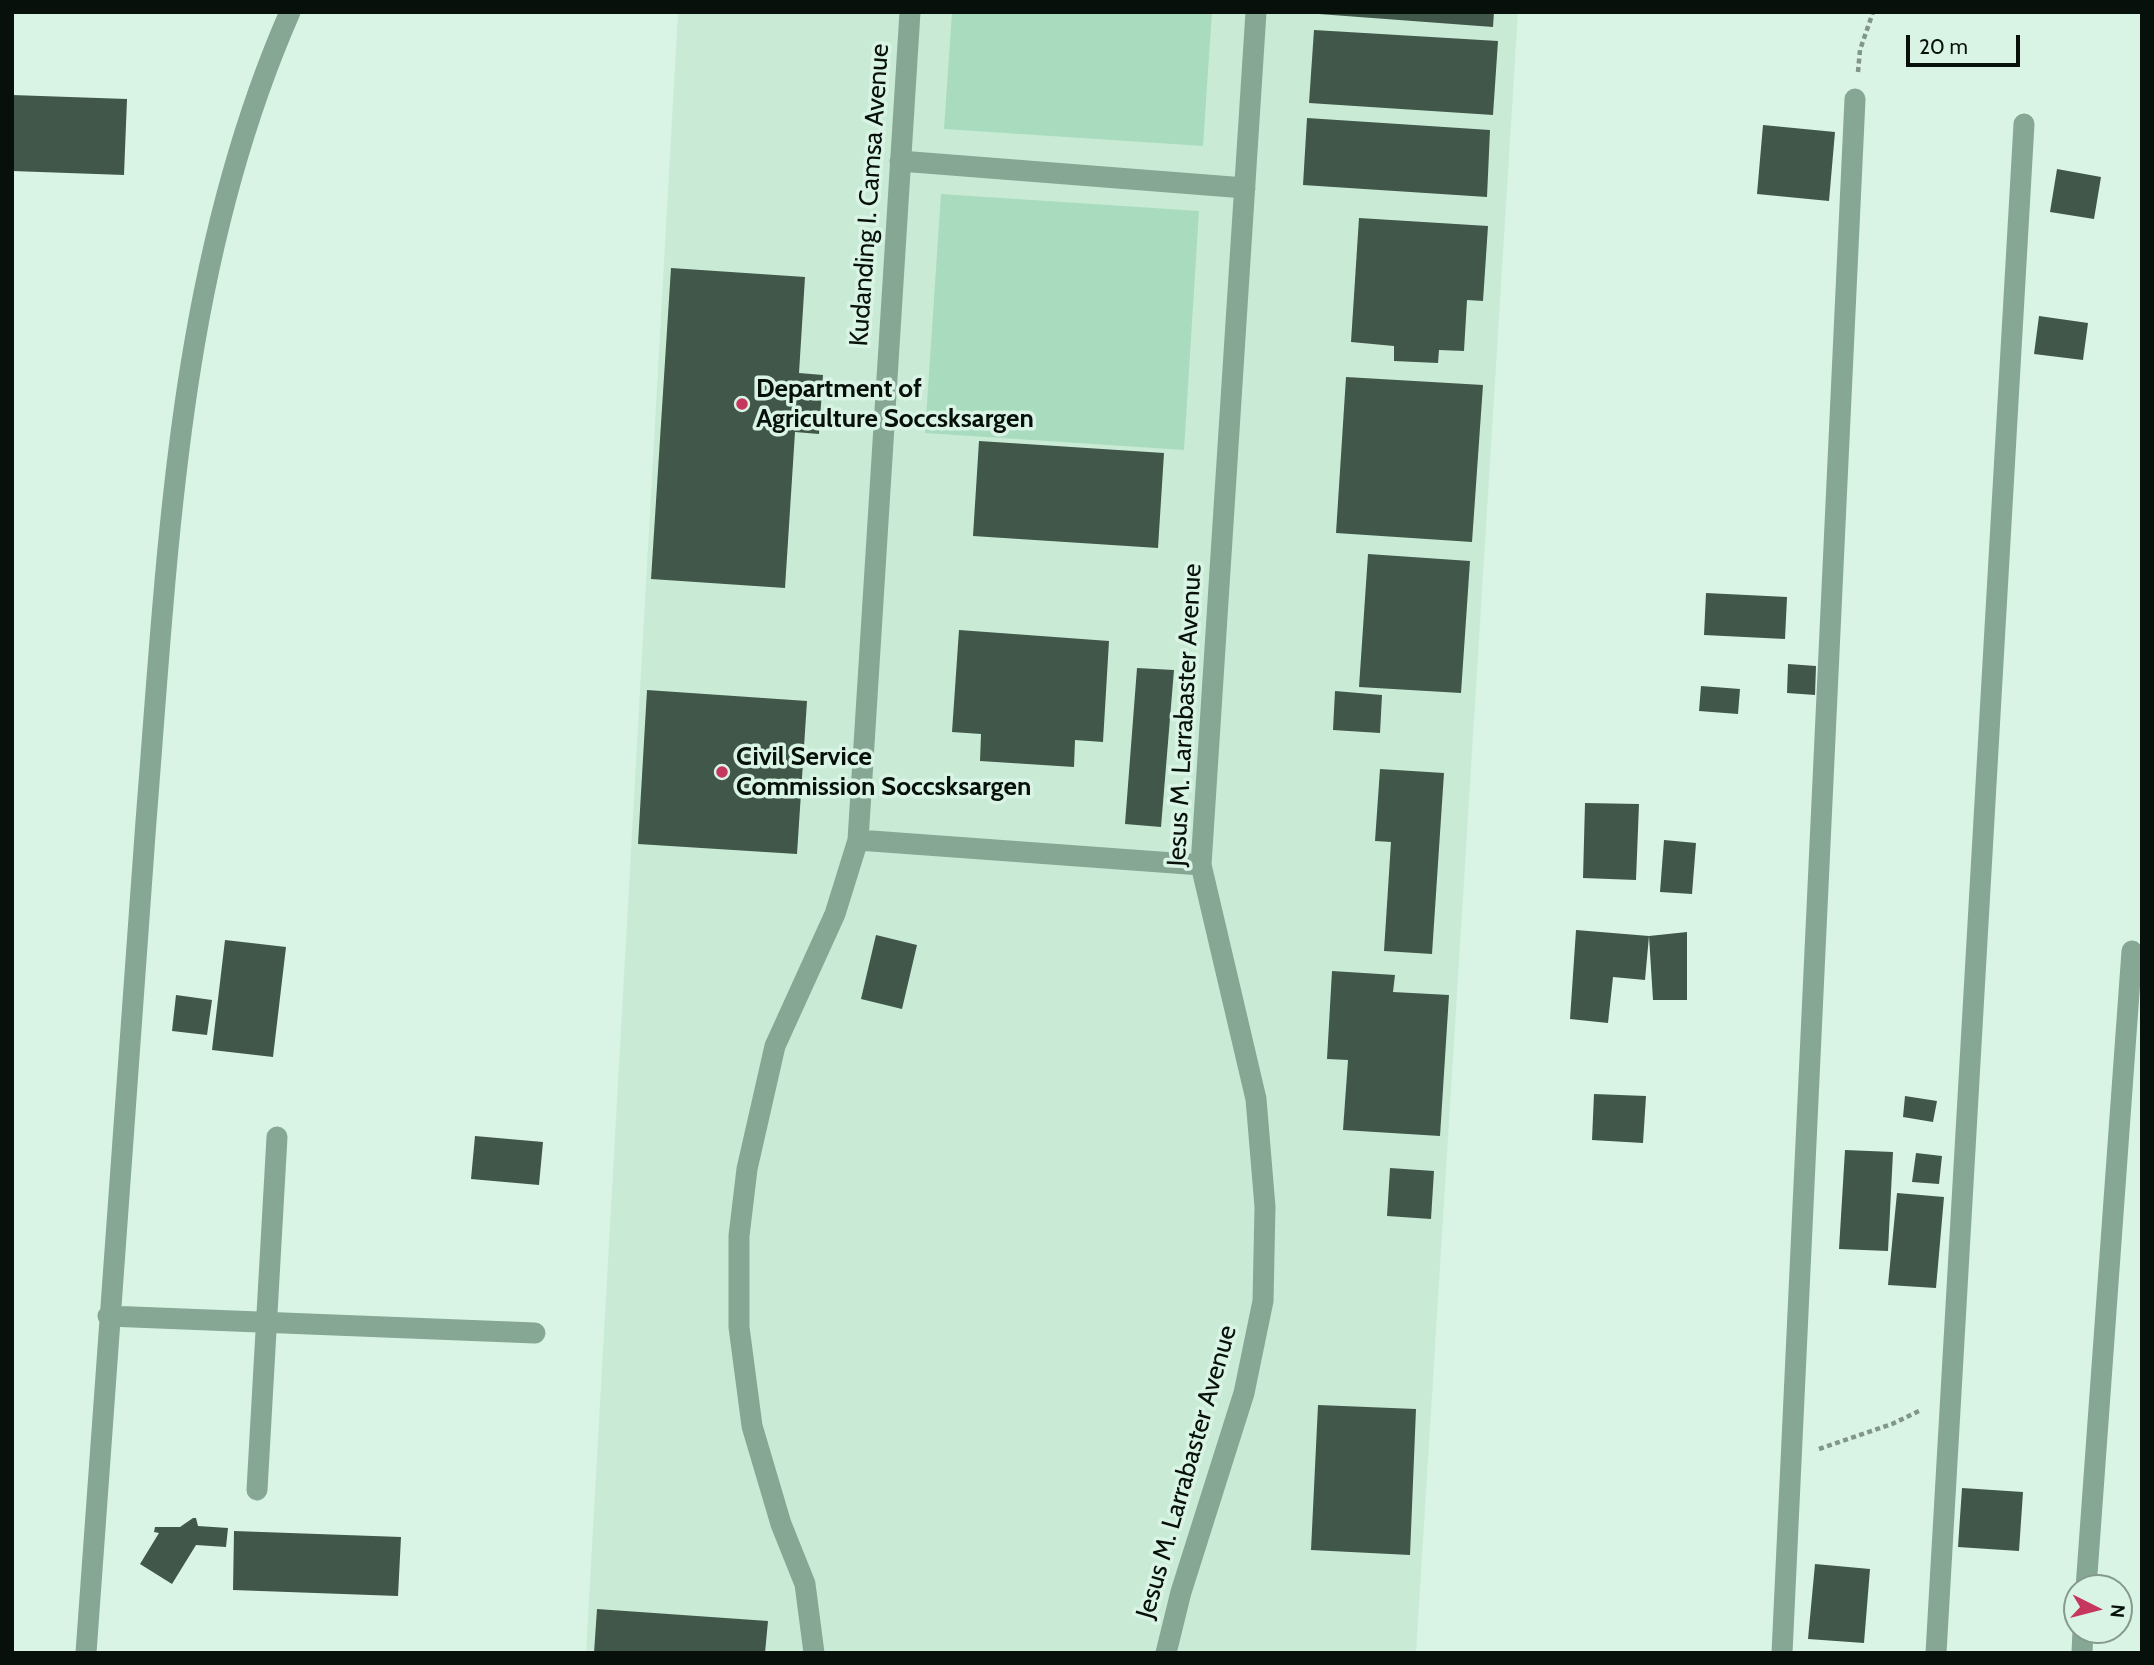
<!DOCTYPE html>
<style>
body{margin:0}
#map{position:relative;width:2154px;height:1665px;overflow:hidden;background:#d9f4e4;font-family:Cabin,sans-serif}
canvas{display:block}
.frame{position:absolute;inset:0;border:14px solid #07100b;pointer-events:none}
.north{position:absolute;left:2063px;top:1574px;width:70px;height:70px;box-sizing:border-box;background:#d9f4e4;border:2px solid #85998d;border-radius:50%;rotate:96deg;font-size:19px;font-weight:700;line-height:28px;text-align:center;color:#07100b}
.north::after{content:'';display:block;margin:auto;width:24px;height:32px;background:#c6375e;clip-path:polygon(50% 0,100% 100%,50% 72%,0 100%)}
.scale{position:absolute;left:1906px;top:35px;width:114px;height:32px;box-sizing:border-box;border:4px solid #07100b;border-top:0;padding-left:9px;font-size:21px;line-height:24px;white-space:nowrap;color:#07100b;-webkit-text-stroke:5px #d9f4e4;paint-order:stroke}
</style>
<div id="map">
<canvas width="2154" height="1665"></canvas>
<div class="frame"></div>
<div class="north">N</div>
<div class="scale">20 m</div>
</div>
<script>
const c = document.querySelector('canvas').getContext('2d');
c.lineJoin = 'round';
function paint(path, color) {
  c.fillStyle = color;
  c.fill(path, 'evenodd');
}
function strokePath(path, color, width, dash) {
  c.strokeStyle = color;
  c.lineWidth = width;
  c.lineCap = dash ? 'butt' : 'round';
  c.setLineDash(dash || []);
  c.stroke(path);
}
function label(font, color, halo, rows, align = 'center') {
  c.font = font + ' Cabin,sans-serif';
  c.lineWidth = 7;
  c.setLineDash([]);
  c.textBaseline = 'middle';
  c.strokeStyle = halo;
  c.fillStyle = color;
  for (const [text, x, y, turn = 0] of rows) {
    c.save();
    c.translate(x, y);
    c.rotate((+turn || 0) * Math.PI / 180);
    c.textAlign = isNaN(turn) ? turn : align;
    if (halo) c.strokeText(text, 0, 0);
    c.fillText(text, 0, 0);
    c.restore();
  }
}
const built = new Path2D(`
 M678,12H1518L1416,1653H586Z`);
const green = new Path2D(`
 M952,12H1212L1203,146L944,129Z
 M941,194L1199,211L1184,450L925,433Z`);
const building = new Path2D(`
 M1292,12H1494L1493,27Z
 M1314,30L1498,41L1493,115L1309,103Z
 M12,95L127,99L124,175L12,171Z
 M1307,118L1490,130L1487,197L1303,185Z
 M1763,125L1835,132L1829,201L1757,194Z
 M2057,169L2101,177L2094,219L2050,212Z
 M1359,218L1488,226L1483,301L1467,300L1464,351L1439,350L1438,363L1394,361V346L1351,342Z
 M671,268L805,277L799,373L823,375L819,434L795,432L785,588L651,579Z
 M2039,316L2088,323L2083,360L2034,354Z
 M1346,377L1483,385L1472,542L1336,533Z
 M979,441L1164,453L1158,548L973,536Z
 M1368,554L1470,561L1461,693L1359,687Z
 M1706,593L1787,597L1785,639L1704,635Z
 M959,630L1109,641L1103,742L1075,740L1074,767L980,761L981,734L952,732Z
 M1788,664L1816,666L1815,695L1787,693Z
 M1137,668L1174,670L1161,827L1125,824Z
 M1701,686L1740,689L1738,714L1699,711Z
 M647,690L807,701L797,854L638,844Z
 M1335,691L1382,695L1380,733L1333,730Z
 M1380,769L1444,773L1432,954L1384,951L1391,842L1375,841Z
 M1585,803L1639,804L1636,880L1583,878Z
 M1664,840L1696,843L1692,894L1660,892Z
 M1576,930L1649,936L1645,980L1613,977L1608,1023L1570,1019Z
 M1687,932V1000H1653L1649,936Z
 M876,935L917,945L902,1009L861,999Z
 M225,940L286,947L273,1057L212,1050Z
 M1332,971L1395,975L1393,992L1449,995L1440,1136L1343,1130L1348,1060L1327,1059Z
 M176,995L212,1000L207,1035L172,1031Z
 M1594,1094L1646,1096L1643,1143L1592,1140Z
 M1905,1096L1937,1101L1933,1122L1903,1117Z
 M475,1136L543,1142L539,1185L471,1179Z
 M1845,1150L1893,1152L1888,1251L1839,1249Z
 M1916,1153L1942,1156L1939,1184L1912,1182Z
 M1390,1168L1434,1171L1431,1219L1387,1216Z
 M1897,1193L1944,1197L1936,1288L1888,1285Z
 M1318,1405L1416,1409L1410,1555L1311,1550Z
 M1962,1488L2023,1492L2019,1551L1958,1547Z
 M193,1518H196L198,1526L228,1528L226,1547L196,1545L172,1584L140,1564L159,1533L154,1532L155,1527H180Z
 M234,1531L401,1537L398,1596L233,1590Z
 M1815,1564L1870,1569L1864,1643L1808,1639Z
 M597,1609L768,1621L765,1653H594Z`);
const path = new Path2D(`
 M1858,72L1860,50L1873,12
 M1819,1449L1892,1424L1919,1411`);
const minor = new Path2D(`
 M900,161L1245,188
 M858,840L1201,865
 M108,1316L535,1333
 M257,1490L277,1137
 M2086,1588L2132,951
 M86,1653C104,1375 125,1098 146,821C168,547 178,267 290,12
 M814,1653L805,1584L781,1524L752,1426L739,1327V1236L747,1169L775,1046L835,914L858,840L910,12
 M1166,1653L1181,1592L1244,1393L1263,1301L1265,1207L1256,1099L1201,865L1256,12
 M1782,1653L1855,99
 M1936,1653L2024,124
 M2082,1653L2083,1630`);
const markers = [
 [742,404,7,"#c6375e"],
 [722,772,7,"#c6375e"]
];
const streetNames = [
 ["Kudanding I. Camsa Avenue",870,195,-86],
 ["Jesus M. Larrabaster Avenue",1185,715,-87],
 ["Jesus M. Larrabaster Avenue",1187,1472,-74]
];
const poiNames = [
 ["Department of",756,389],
 ["Agriculture Soccsksargen",756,419],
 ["Civil Service",736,757],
 ["Commission Soccsksargen",736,787]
];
paint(built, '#c9ebd6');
paint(green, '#a9dcbe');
paint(building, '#41574a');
strokePath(path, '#819589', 4.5, [5, 3.5]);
strokePath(minor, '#86a794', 21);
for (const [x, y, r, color] of markers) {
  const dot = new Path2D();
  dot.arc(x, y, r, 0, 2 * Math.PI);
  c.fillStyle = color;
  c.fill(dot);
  strokePath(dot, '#d9f4e4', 2.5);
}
label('26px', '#07100b', '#d9f4e4', streetNames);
label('bold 26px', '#07100b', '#d9f4e4', poiNames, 'left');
</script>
